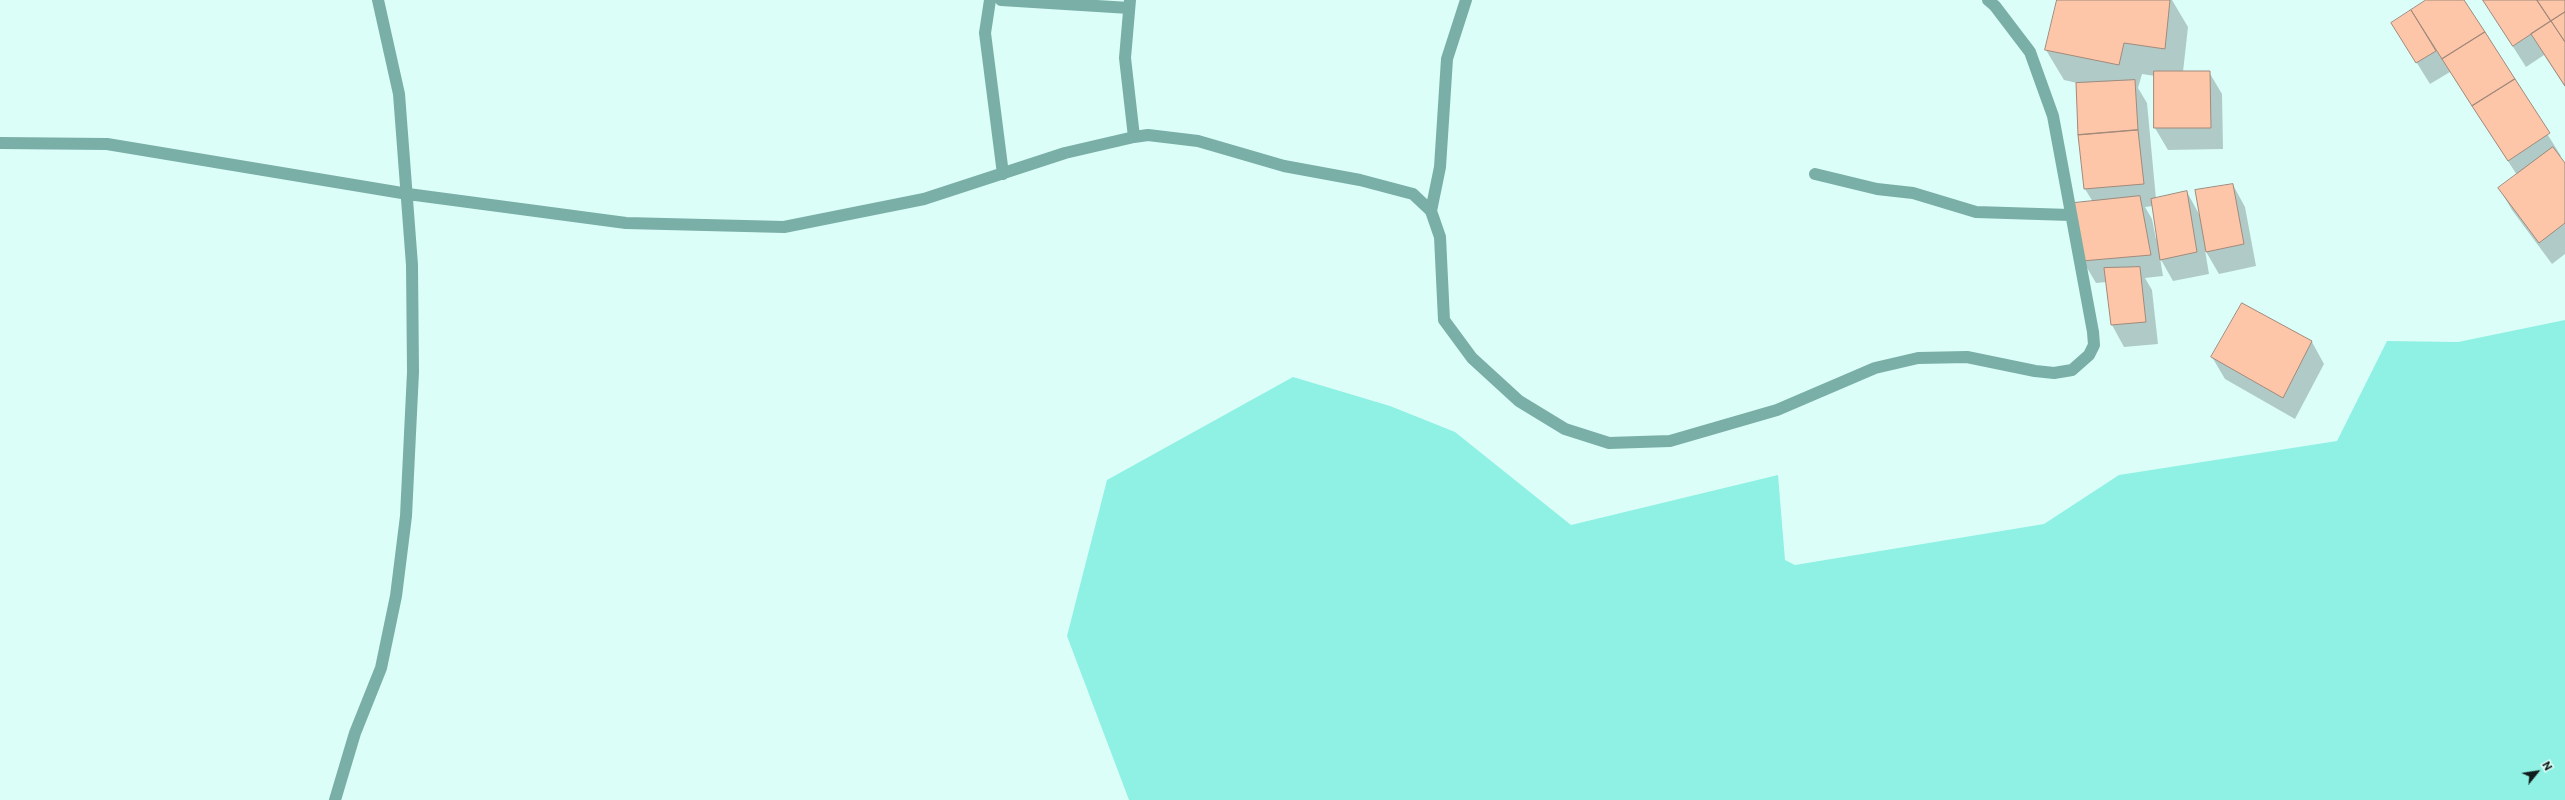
<!DOCTYPE html>
<style>
body{margin:0}
#map{position:relative;width:2565px;height:800px;overflow:hidden;background:#dcfef9;font-family:Commissioner,sans-serif}
canvas{display:block}
.north{position:absolute;left:2517px;top:752px;width:40px;height:40px;-webkit-text-stroke:3px #dcfef9;paint-order:stroke;rotate:60deg;font-size:11px;font-weight:700;line-height:16px;text-align:center;color:#101d1b}
.north::after{content:'';display:block;margin:auto;width:14px;height:18px;background:#101d1b;clip-path:polygon(50% 0,100% 100%,50% 72%,0 100%)}
</style>
<div id="map">
<canvas width="2565" height="800"></canvas>
<div class="north">N</div>
</div>
<script>
const c = document.querySelector('canvas').getContext('2d');
c.lineJoin = 'round';
function paint(path, color) {
  c.fillStyle = color;
  c.fill(path, 'evenodd');
}
function strokePath(path, color, width, dash) {
  c.strokeStyle = color;
  c.lineWidth = width;
  c.lineCap = dash ? 'butt' : 'round';
  c.setLineDash(dash || []);
  c.stroke(path);
}
const green = new Path2D(`
 M2565,320V800H1129L1067,636L1107,480L1293,377L1390,406L1455,432L1571,525L1778,475L1785,560L1795,565L2044,524L2119,475L2337,441L2387,341L2458,342Z`);
const shadow = new Path2D(`
 M2058,0H2172L2188,27L2183,72H2209L2222,94L2223,149L2168,150L2155,128V76L2142,74L2138,88L2147,103L2156,199L2187,192L2200,216L2233,185L2245,207L2256,266L2219,274L2205,250L2209,274L2173,281L2160,258L2163,276L2145,278L2152,290L2158,344L2124,347L2112,325L2107,282L2096,283L2083,261L2093,202L2085,189L2077,83L2064,80L2046,50ZM2153,206L2158,239H2156L2152,219L2145,207Z
 M2429,0H2463L2561,156L2559,157L2565,165V254L2552,264L2512,210L2499,188L2517,175L2450,72L2430,84L2392,23Z
 M2483,0H2565V87L2544,55L2526,67Z
 M2243,304L2312,342L2324,364L2295,419L2225,379L2212,357Z`);
const building = new Path2D(`
 M2057,0H2170L2165,49L2124,43L2119,65L2045,50Z
 M2426,0H2464L2485,32L2442,59L2411,10Z
 M2483,0H2537L2551,21L2513,46Z
 M2537,0H2565V12L2551,21Z
 M2411,10L2436,51L2416,63L2391,23Z
 M2565,12V42L2551,21Z
 M2551,21L2565,42V86L2531,34Z
 M2485,32L2515,79L2472,106L2442,59Z
 M2154,71H2210L2211,128H2154Z
 M2515,79L2550,133L2508,161L2472,106Z
 M2135,80L2138,130L2078,135L2076,83Z
 M2138,130L2144,184L2084,189L2078,135Z
 M2553,147L2565,163V223L2539,243L2498,188Z
 M2233,184L2244,244L2206,252L2195,190Z
 M2187,191L2197,252L2160,260L2151,199Z
 M2140,196L2151,255L2082,261L2074,203Z
 M2140,267L2146,322L2111,325L2104,268Z
 M2242,303L2312,341L2283,398L2211,357Z`);
const minor = new Path2D(`
 M990,0L985,33L1003,174
 M1001,0L1129,8
 M1130,0L1125,58L1134,137
 M0,143L107,144L408,194L626,223L784,227L924,199L1065,153L1134,137L1148,135L1198,141L1284,166L1360,180L1413,194L1431,211L1440,237L1444,320L1472,358L1519,401L1565,429L1609,443L1670,441L1777,410L1875,368L1918,358L1967,357L2035,371L2054,373L2072,370L2089,355L2094,345L2093,332L2053,116L2030,52L1995,6L1988,0
 M1815,174L1877,189L1913,193L1976,212L2070,215
 M1431,211L1440,167L1447,59L1466,0
 M335,800L355,733L381,668L396,596L406,516L413,372L412,265L399,94L378,0`);
paint(green, '#8ff1e3');
paint(shadow, '#0003');
paint(building, '#fdc6a8');
strokePath(building, '#a2897b', 1);
strokePath(minor, '#7aafa7', 12);
</script>
